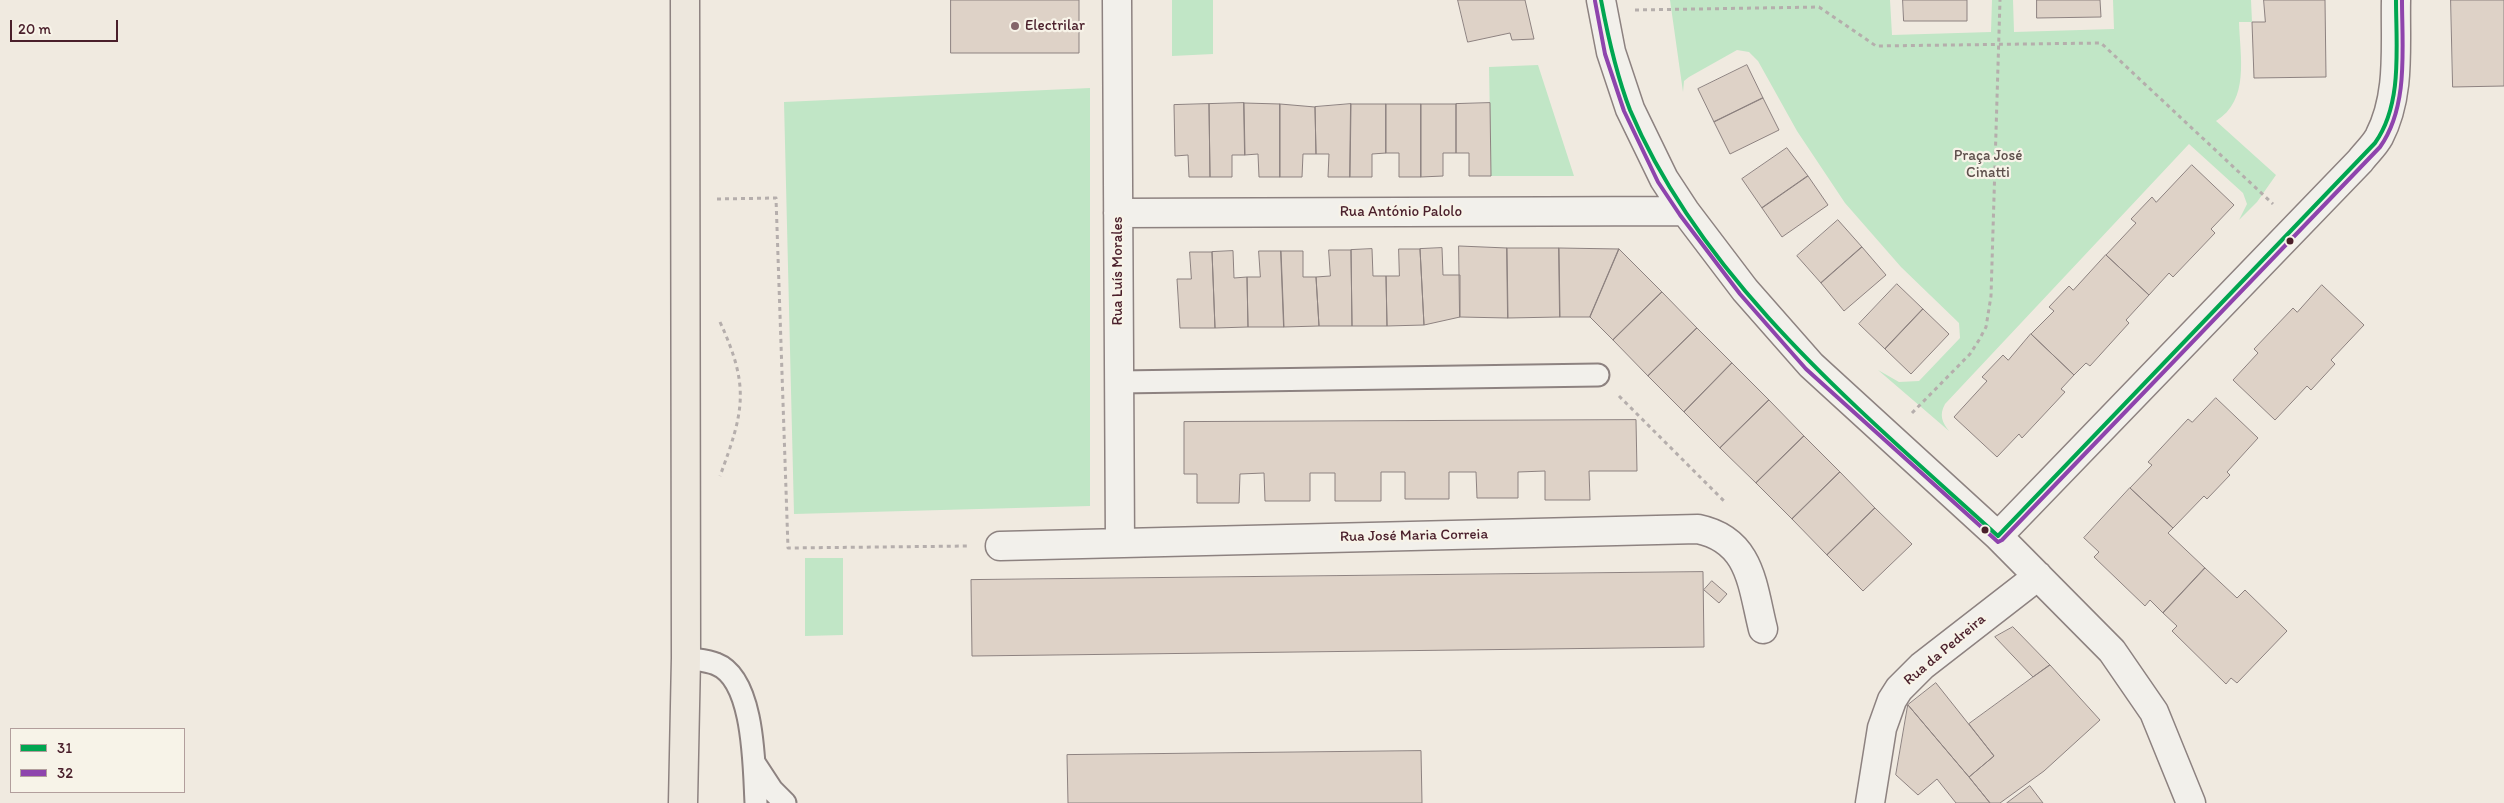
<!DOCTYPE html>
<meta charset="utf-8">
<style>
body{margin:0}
#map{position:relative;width:2504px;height:803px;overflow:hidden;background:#f0eae0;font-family:Itim,sans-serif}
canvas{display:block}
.legend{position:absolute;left:10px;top:728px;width:175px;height:65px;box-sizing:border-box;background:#f7f3e8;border:1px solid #b29e9c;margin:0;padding:6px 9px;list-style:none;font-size:15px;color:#4a1f2b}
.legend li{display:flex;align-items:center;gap:10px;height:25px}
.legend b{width:25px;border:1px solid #b29e9c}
.scale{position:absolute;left:10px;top:20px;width:108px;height:22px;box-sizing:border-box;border:2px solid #4a1f2b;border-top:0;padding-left:6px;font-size:15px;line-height:18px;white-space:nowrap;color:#4a1f2b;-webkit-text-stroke:4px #f7f3e8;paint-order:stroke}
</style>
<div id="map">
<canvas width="2504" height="803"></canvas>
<ul class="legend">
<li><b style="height:6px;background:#00a651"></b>31</li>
<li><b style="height:6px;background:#8e44ad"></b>32</li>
</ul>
<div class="scale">20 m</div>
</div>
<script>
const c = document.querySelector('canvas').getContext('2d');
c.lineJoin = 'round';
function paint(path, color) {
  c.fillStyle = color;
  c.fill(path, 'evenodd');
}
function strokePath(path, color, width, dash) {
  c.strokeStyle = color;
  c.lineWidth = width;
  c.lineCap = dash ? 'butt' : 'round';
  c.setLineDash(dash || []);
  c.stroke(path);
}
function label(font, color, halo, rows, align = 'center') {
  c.font = font + ' Itim,sans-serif';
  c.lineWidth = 4.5;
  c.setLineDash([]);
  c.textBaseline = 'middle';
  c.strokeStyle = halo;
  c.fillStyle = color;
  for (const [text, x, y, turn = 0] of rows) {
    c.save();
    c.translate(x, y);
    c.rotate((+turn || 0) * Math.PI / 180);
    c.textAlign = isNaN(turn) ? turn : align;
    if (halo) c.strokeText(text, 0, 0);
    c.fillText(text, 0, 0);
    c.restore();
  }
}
const green = new Path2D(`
 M1172,0H1213V54L1172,56Z
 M1670,0H1890L1892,35L1991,32L1992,0H2013L2014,32L2114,29L2113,0H2251L2252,22H2239C2240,57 2250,100 2216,121L2276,175L2257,202L2239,220L2247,204L2243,193L2189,144L1945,404C1939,415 1942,422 1949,431L1878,370L1899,382L1919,381L1960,338L1959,323L1901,267L1845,203L1797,131L1758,61L1749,52L1737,50L1689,77L1684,81L1683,92Z
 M1538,65L1574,176H1491L1489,67Z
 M1090,88V506L794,514L784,102Z
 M805,558H843V635L805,636Z`);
const building = new Path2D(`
 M951,0H1079V53H951Z
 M1458,0H1525L1534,39L1512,40L1510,33L1468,42Z
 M1903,0H1967V21H1904Z
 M2037,0H2100L2101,17L2037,18Z
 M2264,0H2325L2326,77L2254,78L2252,22H2265Z
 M2451,0H2504V86L2453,87Z
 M1747,65L1763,98L1714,122L1698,89Z
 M1763,98L1779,130L1730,154L1714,122Z
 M1244,103L1280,104V177H1259L1258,154L1245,155Z
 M1244,103L1245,155H1232V177H1210L1209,104Z
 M1490,103L1491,176H1469V153H1456V104Z
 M1209,104L1210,177H1189L1188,155L1175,156L1174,105Z
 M1280,104L1315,107L1316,154H1303L1302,177H1280Z
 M1351,104L1350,177H1328L1329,154H1316L1315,107Z
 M1351,104H1386V153L1372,154V177H1350Z
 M1386,104H1421V177H1399V153H1386Z
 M1421,104H1456V153H1443V176L1421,177Z
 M1787,148L1808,176L1762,208L1742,179Z
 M2192,165L2234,205L2211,229L2215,233L2173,277L2169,273L2149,295L2106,255L2136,223L2131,219L2152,197L2156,202Z
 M1808,176L1828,205L1782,237L1762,208Z
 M1838,220L1862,247L1821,283L1797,256Z
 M1459,246L1507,248L1508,318L1460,317Z
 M1862,247L1886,275L1844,311L1821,283Z
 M1442,248L1443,275H1460V317L1424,325L1420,249Z
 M1507,248H1559L1560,317L1508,318Z
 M1559,248L1619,249L1590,317H1560Z
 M1372,249L1373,276H1386L1387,326H1352L1351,250Z
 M1399,249H1420L1424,325L1387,326L1386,276H1399Z
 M1619,249L1662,292L1613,340L1590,317Z
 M1329,250H1351L1352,326H1319L1316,277L1330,276Z
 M1233,251L1234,278L1247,277L1248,327L1215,328L1212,252Z
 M1259,251H1281L1284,327H1248L1247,277H1260Z
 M1281,251H1303V277H1316L1319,326L1284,327Z
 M1190,252H1212L1215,328H1180L1177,279H1191Z
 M2106,255L2149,295L2126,320L2129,323L2090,366L2086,363L2074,375L2031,334L2054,311L2049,307L2069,286L2073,290Z
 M1897,284L1923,309L1885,349L1859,324Z
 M2322,285L2364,325L2331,360L2335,364L2311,390L2307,386L2275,420L2233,380L2258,353L2254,349L2293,308L2297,312Z
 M1662,292L1697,328L1648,376L1613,340Z
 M1923,309L1949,334L1911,374L1885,349Z
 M1697,328L1732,363L1684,412L1648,376Z
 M2031,334L2074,375L2061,389L2065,392L2022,438L2019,434L1997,457L1954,417L1987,381L1982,377L2003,355L2008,360Z
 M1732,363L1769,400L1720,448L1684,412Z
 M2216,398L2258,438L2227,472L2230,475L2207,499L2204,496L2173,528L2130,488L2152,465L2148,462L2188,419L2192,422Z
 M1769,400L1804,436L1756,483L1720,448Z
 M1636,420L1637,471H1589L1590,500H1545V471L1518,472V498H1477L1476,472H1449V499H1405V472H1381V501H1335V473H1310V501H1265L1264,473L1240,474L1239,503H1197V474H1184V422Z
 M1804,436L1840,472L1792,519L1756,483Z
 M1840,472L1875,508L1827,555L1792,519Z
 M2130,488L2173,528L2168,533L2205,568L2163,613L2150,600L2145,606L2094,557L2099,552L2084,538Z
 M1875,508L1912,544L1863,591L1827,555Z
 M2205,568L2237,598L2245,590L2287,631L2237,683L2231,678L2226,684L2172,631L2177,626L2163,613Z
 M1703,572L1704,647L972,656L971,580Z
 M1712,581L1727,594L1719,603L1704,590Z
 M2013,627L2050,665L2033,677L1995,637Z
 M2050,665L2100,720L2044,771L2000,803H1990L1969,777L1994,756L1969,724Z
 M1936,683L1994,756L1969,777L1908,705Z
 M1908,705L1969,777L1990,803H1956L1937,779L1918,795L1896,775Z
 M1421,751L1422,803H1068L1067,755Z
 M2030,786L2043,803H2007Z`);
const path = new Path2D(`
 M1635,10L1819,7L1876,46L2101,43L2273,204
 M717,199L776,198L788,548L969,546
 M720,322C750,387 744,411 720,476
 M1619,396L1726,503
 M1912,413L1970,354L1979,340L1986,327L1991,296L2000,0`);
const lane = new Path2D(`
 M1119,382L1598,375
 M686,658C696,660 707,660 716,664C755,679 754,768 756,803
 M755,764L772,790L785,803`);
const street = new Path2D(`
 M1117,0L1120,543
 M1601,0L1611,52L1630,109L1664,179L1685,211L1745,290L1811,365L1998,536L2112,651L2154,712L2191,803
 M1118,213L1685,211
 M1998,536L2360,161C2366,153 2374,146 2379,137C2401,95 2395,46 2396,0
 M1000,546L1698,529C1751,540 1752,585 1763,629
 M1870,803L1882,728L1892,700L1899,689L1922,666L2038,576`);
const primary = new Path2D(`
 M683,803L686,658L685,0`);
const bus1 = new Path2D(`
 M1601,0C1608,37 1616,74 1630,110C1703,283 1862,412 1998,536L2375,143C2403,104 2396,46 2396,0`);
const bus2 = new Path2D(`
 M1595,1L1605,54L1624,111L1658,182L1680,215L1740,294L1806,369L1998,542L2002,540L2380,147C2409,106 2402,47 2402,0`);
const markers = [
 [1015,26,5,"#84666a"],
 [2290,241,4.5,"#4a1f2b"],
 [1985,530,4.5,"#4a1f2b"]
];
const poiNames = [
 ["Electrilar",1025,26]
];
const parkNames = [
 ["Praça José",1988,156],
 ["Cinatti",1988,173]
];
const streetNames = [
 ["Rua António Palolo",1401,212],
 ["Rua Luís Morales",1118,271,-90],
 ["Rua José Maria Correia",1414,536,-1],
 ["Rua da Pedreira",1945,650,-40]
];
paint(green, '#c1e6c6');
paint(building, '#ded2c7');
strokePath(building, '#8d8280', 1);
strokePath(lane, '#8d8280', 25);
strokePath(street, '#8d8280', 31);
strokePath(primary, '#8d8280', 31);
strokePath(path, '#b5aeac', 3, [4, 4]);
strokePath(lane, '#f2f0eb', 21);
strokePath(street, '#f2f0eb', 28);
strokePath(primary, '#ede7dd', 28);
strokePath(bus1, '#00a651', 4);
strokePath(bus2, '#8e44ad', 4);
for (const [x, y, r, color] of markers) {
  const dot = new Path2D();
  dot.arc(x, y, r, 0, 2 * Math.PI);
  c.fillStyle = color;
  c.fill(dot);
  strokePath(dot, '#f7f3e8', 2);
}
label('15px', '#4a1f2b', '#f7f3e8', poiNames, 'left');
label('15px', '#5e504c', '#f7f3e8', parkNames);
label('15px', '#4a1f2b', '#f7f3e8', streetNames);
</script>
